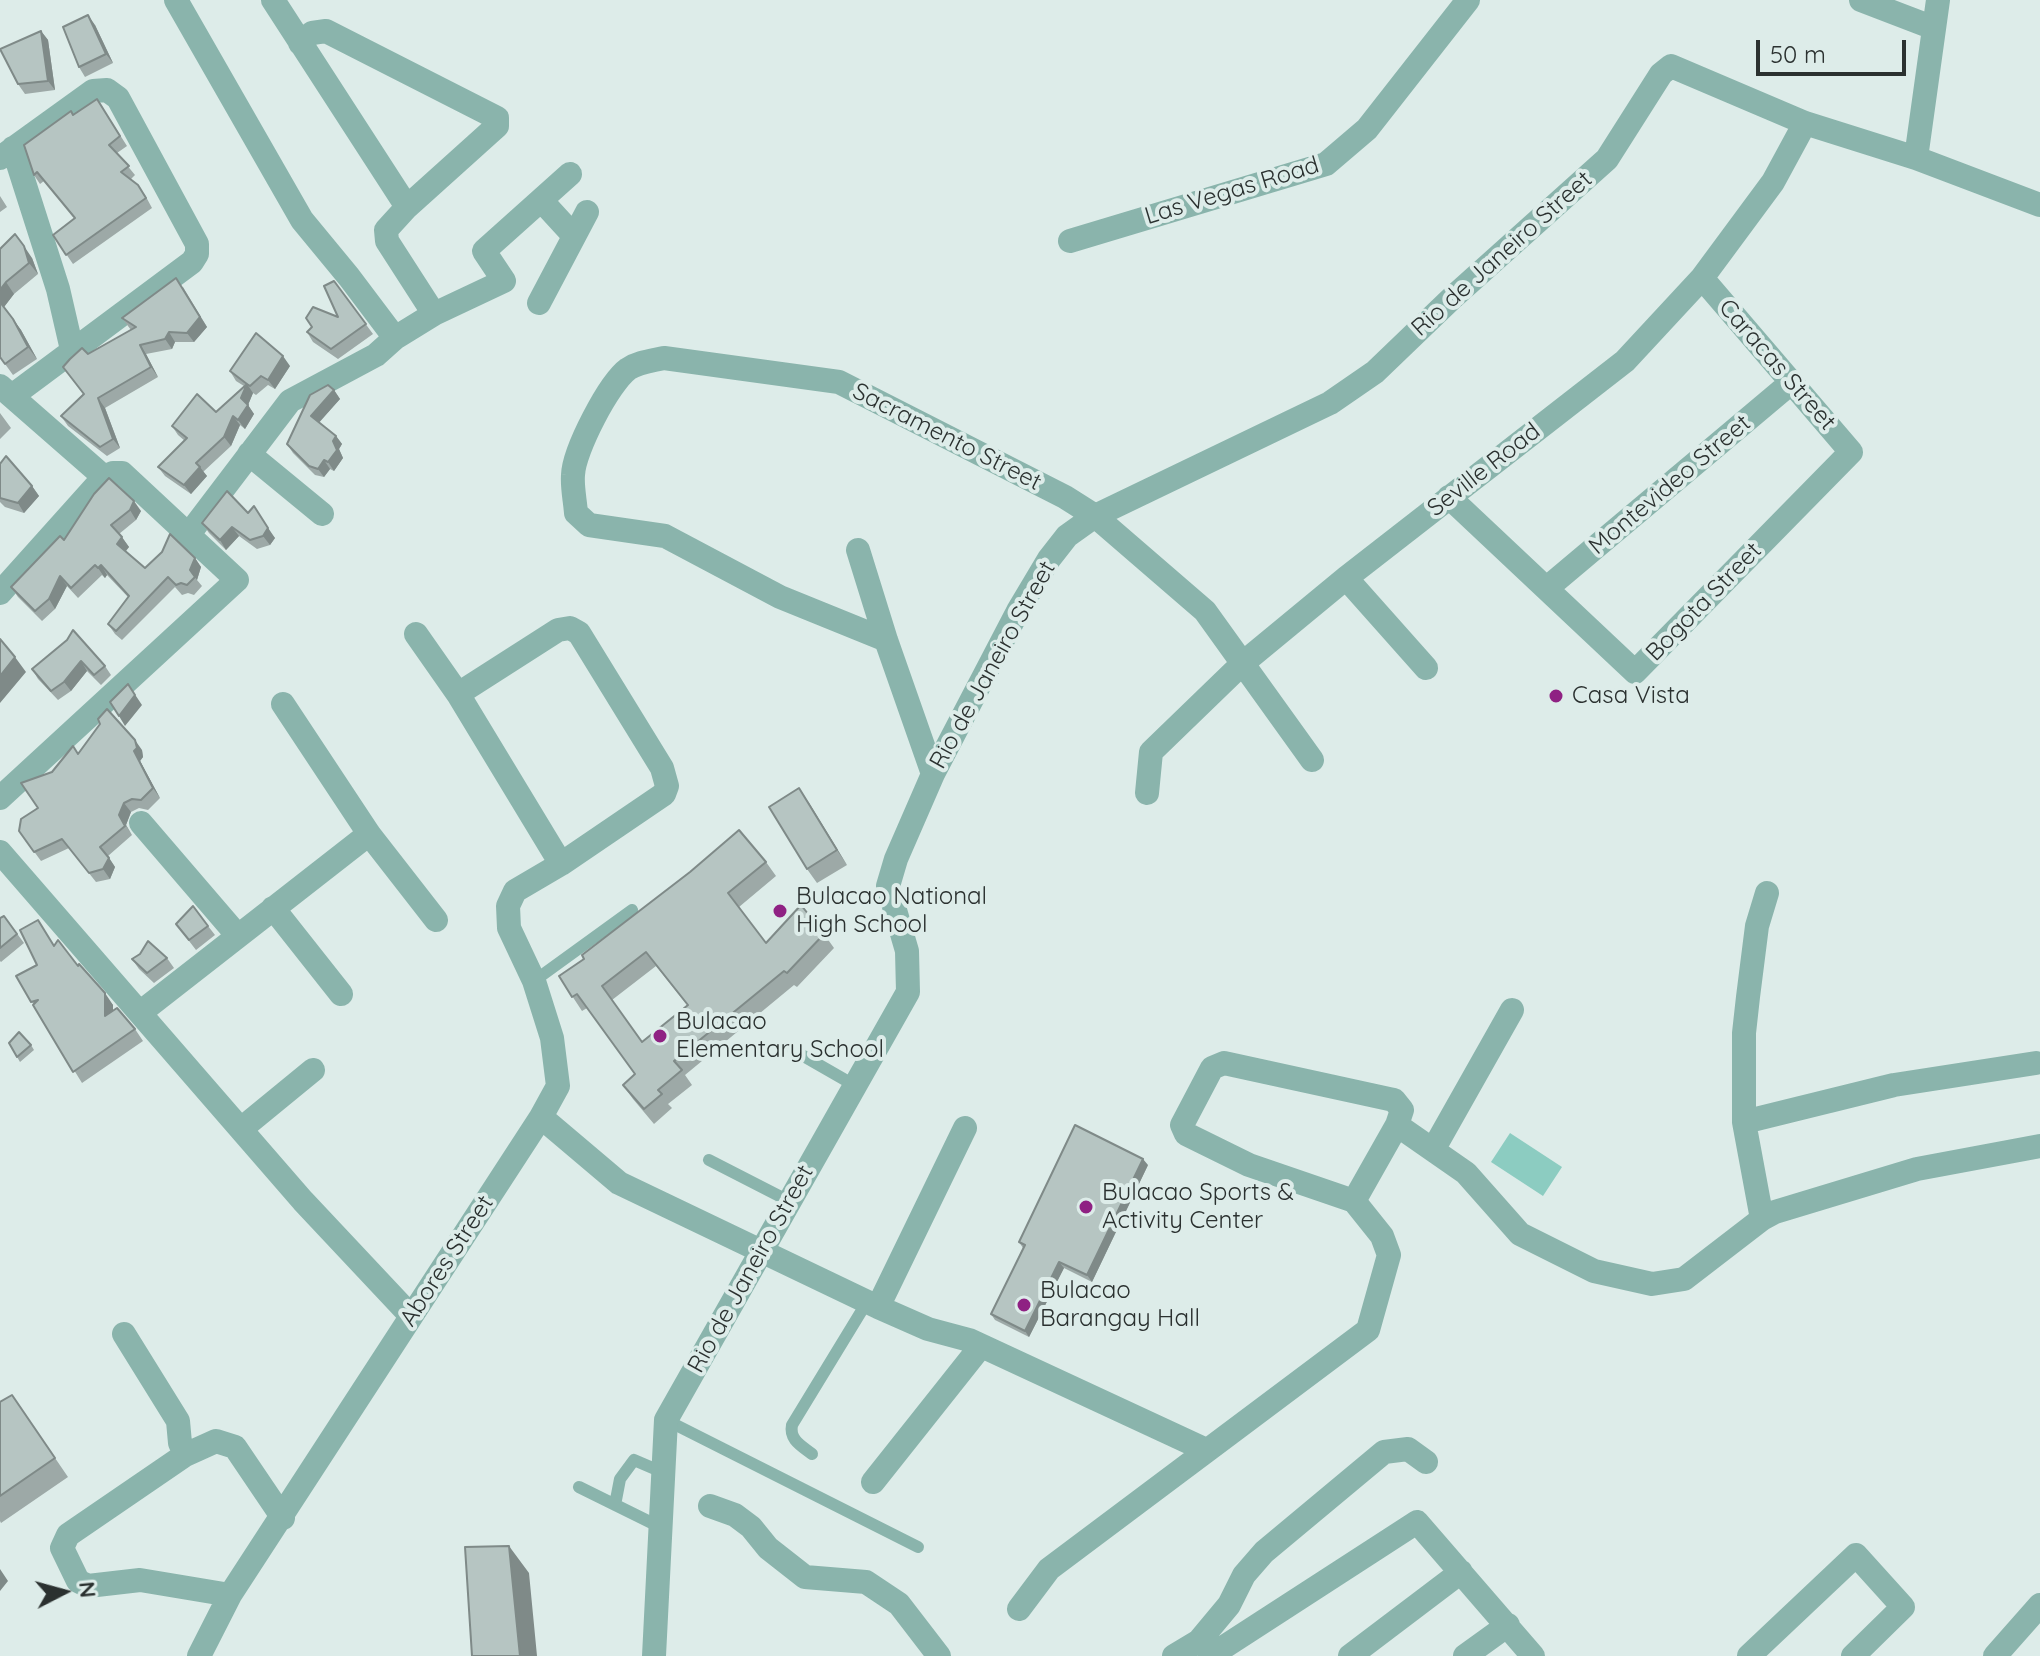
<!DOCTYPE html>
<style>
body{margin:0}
#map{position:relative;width:2040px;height:1656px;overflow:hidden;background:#ddece9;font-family:Quicksand,sans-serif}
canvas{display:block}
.north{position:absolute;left:24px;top:1552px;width:80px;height:80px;-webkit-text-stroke:6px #ddece9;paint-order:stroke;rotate:84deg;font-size:22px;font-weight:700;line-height:32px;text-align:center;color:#2b3130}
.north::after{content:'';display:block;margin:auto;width:28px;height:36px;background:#2b3130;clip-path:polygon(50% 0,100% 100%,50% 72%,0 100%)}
.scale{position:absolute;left:1756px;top:40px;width:150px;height:36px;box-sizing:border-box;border:4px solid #2b3130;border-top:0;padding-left:10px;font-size:24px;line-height:28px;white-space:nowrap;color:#2b3130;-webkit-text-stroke:6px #ddece9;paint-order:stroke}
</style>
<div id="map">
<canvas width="2040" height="1656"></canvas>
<div class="north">N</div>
<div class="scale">50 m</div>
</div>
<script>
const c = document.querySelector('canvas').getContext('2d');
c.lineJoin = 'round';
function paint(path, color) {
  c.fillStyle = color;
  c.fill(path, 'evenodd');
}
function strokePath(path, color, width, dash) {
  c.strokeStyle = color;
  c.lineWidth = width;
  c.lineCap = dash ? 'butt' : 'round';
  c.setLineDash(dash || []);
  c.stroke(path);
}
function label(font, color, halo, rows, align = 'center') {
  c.font = font + ' Quicksand,sans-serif';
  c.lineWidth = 8;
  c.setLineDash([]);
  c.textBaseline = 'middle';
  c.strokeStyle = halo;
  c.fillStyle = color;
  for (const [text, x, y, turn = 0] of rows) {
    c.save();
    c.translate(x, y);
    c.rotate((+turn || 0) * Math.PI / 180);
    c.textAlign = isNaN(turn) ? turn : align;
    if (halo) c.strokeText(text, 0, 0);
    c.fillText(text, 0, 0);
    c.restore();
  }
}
const green = new Path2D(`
 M1510,1133L1562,1167L1543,1196L1491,1162Z`);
const lane = new Path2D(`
 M534,981L632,910
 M793,1050L854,1085
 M709,1160L789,1201
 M666,1420L918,1547
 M812,1454C802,1446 789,1440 792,1425L867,1302
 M579,1487L660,1527
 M615,1505L620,1479L634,1460L662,1472`);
const street = new Path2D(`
 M176,0L302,220L349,277L395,338
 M273,0L407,207
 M1861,0L1934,28
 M300,43L312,33L326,31L497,118V126L407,207L386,230L387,241L434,314
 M13,148L58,289L73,354
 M0,158L93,91L107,90L118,98L197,244V254L192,262L12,396
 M1916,158L1938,0
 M541,200L574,236
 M1070,241L1326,164L1367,129L1468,0
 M539,303L587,212
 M0,386L104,477
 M249,454L322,514
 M1449,497L1635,672L1851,452L1702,278
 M189,534L290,401L376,355L395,338L434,314L504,281L484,251L570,174
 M858,550L886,640L933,774
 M1346,578L1426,668
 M1547,588L1792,382
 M0,593L104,477L113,473H122L237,580L0,798
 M416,634L458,694L561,864
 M886,640L780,597L665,536L589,525L576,513C575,500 572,487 573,475C574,450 609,383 628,369C639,362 651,361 664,358L839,382L1065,497L1095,516L1205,611L1312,760
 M283,704L369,834L436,920
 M1147,793L1151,752L1243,663L1346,578L1625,361L1702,278L1773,182L1805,123
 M141,823L238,936
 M0,852L303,1201L411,1316
 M273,908L341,994
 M141,1012L369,834
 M541,1117L619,1183L878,1307L928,1329L969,1340L1206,1450
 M1744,1122V1033L1748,997L1757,926L1767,893
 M1397,1125L1466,1173L1520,1234L1594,1271L1652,1284L1684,1279L1762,1219L1775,1212L1917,1169L2040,1146
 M241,1129L313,1070
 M1433,1150L1512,1010
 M1762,1219L1744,1122L1894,1085L2036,1063
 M878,1307L965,1128
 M124,1334L178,1421L180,1443L185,1455
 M873,1482L981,1346
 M710,1506L735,1515L751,1527L768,1548L805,1577L866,1582L899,1604L939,1656
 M230,1595L140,1580L88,1586L78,1581L62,1548L68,1535L185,1455L216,1441L235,1447L283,1518
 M1019,1609L1049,1569L1368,1330L1389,1255L1382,1236L1354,1201L1397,1125L1402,1110L1394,1100L1389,1099L1224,1063L1212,1068L1182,1125L1186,1134L1249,1165L1354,1201
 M199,1656L230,1595L541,1117L558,1086L552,1038L534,981L509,928L508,906L515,891L561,864L664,794L667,786L662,768L579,633L570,628L558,630L458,694
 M654,1656L666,1420L908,992L907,951L888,886L896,859L933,774L1018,611L1049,559L1067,536L1095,516L1330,403L1375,372L1451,299L1607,159L1661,74L1671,66L1805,123L1916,158L2040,205
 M1174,1656L1199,1641L1229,1605L1244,1575L1264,1552L1384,1452L1408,1449L1426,1462
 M1210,1656L1417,1522L1533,1656
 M1350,1656L1461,1572
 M1465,1656L1508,1625
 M1749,1656L1856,1555L1903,1607L1853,1656
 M1995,1656L2040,1605`);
const wall = new Path2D(`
 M95,25L113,63L85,77L79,67Z
 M41,31L48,40L55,90L25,94L18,84Z
 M97,99L127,146L117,153L135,175L131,179L145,195L152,208L73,264L53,235L75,218L44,181L40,184L34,175L74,115Z
 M0,196L7,207L0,212Z
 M0,249L32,258L38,274L14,294L4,307L21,330L37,359L13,375L0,357Z
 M334,281L373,334L338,359L313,342L307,332L338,317Z
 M183,287L207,327L194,342H175L172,349L146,354L158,377L105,408L120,448L107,456L68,426L61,416L83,394L63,367L131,330L122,318Z
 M290,366L275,389L268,385L256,395L253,393L248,405L254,414L245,429L240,425L231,446L203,472L207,476L191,494L165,476L158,467L185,441L178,435L172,426L216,412L244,386L236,381L230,371Z
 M334,390L340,399L319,422L336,436L342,444L339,449L343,458L334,471L330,469L324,477L315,475L293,453L287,444Z
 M0,413L11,428L0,439Z
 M0,464L32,486L39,496L24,513L5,507L0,502Z
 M94,494L141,511L136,520L119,534L129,547L126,551L145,568L195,558L201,567L197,580L202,586L194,595L188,593L182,595L175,587L122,640L115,634L108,624L128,597L107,575L105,578L102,575L78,598L67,586L55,609L42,621L18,597L11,587L64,540Z
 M248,513L275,538L270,545L257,549L239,536L226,550L209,533L202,523Z
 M67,640L105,666L111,675L101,685L87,671L71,691L58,700L38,679L32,669Z
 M142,750L143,757L140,761L160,798L148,810L139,808L131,812L126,825L132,835L108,856L115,867L110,879L96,882L69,848L41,861L19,831L38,808L52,772L78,754Z
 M809,803L847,865L817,883L807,869Z
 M766,862L776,876L739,907L766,943L824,934L834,948L797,987L794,985L685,1075L692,1085L668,1104L672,1108L654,1124L633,1099L623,1085L635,1074L587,1008L582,1011L559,976L584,959ZM656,966L687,1005L642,1042L612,1000Z
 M4,916L24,943L1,962L0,961V918Z
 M176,924L208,926L215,935L196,950Z
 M55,945L78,966L113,1005V1011L135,1029L143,1041L82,1083L16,976L37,965Z
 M167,958L174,968L154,983L139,969L132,959Z
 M9,1043L31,1045L34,1050L20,1062Z
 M1148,1165L1092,1282L1064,1268L1029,1337L995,1320L991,1314L1023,1248L1019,1242Z
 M12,1395L68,1477L1,1523L0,1521V1402Z`);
const shadedWall = new Path2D(`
 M88,15L95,25L113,63L106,54Z
 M41,31L48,40L55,90L48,81Z
 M24,246L32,258L38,274L29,263Z
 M176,278L207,327L194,342L187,333Z
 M6,282L14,294L4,307L0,302V290Z
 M13,319L21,330L37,359L28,347Z
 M169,332L175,342L172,349L165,339Z
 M140,345L146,354L158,377L151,367Z
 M283,356L290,366L275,389L268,380Z
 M247,384L253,393L248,405L254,414L245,429L238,420L241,398Z
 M334,390L340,399L317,425L311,416Z
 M98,398L105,408L120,448L113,439Z
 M233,416L240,425L231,446L224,437Z
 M336,436L342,444L339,449L343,458L334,471L328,462L333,441Z
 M324,460L330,469L324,477L318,469Z
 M200,467L207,476L191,494L184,485Z
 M32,486L39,496L24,513L18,503Z
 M134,501L141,511L136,520L130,510Z
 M260,516L275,538L270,545L263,536Z
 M232,527L239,536L226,550L220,540Z
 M122,537L129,547L124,553L117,544Z
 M195,558L201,567L197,580L190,570Z
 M101,565L107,575L105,578L98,568Z
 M60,576L67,586L55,609L49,599Z
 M15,657L26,672L0,703V676Z
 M81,661L87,671L71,691L64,682Z
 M128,684L142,705L125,726L119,716Z
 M135,740L142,750L143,757L140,761L160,798L153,788L134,751Z
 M799,788L809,803L847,865L837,850Z
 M124,803L131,812L126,825L132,835L119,815Z
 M109,858L115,867L110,879L103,869Z
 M105,993L113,1005V1027L105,1016Z
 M1143,1159L1148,1165L1092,1282L1087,1275Z
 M1059,1262L1064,1268L1029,1337L1025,1331Z
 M509,1546L529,1573L537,1656H520Z
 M0,1569L8,1581L0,1591Z`);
const building = new Path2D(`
 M88,15L106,54L79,67L63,27Z
 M41,31L48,81L18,84L0,49Z
 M97,99L120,136L109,145L129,166L121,172L138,185L146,198L66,255L53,235L75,218L37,172L34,175L24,145L71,111L73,115Z
 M15,234L24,246L29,263L6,282L0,290V249Z
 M176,278L200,317L187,333L169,332L165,339L140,345L151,367L98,398L113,439L100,447L61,416L84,394L63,367L70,359L82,348L88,354L136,327L122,318Z
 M334,281L366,324L331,349L307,332L312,327L306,318L313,307L338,317L324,286Z
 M0,302L13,319L28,347L5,364L0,357Z
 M256,333L283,356L268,380L261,376L250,386L247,384L241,398L248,405L238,420L233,416L224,437L196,463L200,467L184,485L158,467L187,438L172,426L197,394L216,412L247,384L230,371Z
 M328,385L334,390L311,416L336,436L333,441L337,450L328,462L324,460L318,469L309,466L287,444L310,395Z
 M6,456L32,486L18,503L0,498V464Z
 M109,478L134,501L130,510L111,525L122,537L117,544L145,568L162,552L170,534L195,558L190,570L195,577L187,585L181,583L176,585L168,577L116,631L108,624L129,596L101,565L98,568L95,565L71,588L60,576L49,599L35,611L11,587L60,536L64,540L94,494Z
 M227,491L248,513L254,506L268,528L263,536L250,540L232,527L220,540L202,523Z
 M73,630L105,666L94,675L81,661L64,682L51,691L32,669L67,640Z
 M0,639L15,657L0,676Z
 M128,684L135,695L119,716L110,702Z
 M107,709L135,740L137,748L134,751L153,788L141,800L132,799L124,803L119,815L125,826L100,847L109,858L103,869L89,873L62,839L34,852L19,831L21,819L38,808L21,783L52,772L73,746L78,754L100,724L98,719Z
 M799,788L837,850L807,869L769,807Z
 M739,830L766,862L728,893L766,943L801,905L824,934L787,973L784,971L674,1061L682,1070L658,1090L662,1094L644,1109L623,1085L635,1074L577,994L572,997L559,976L584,959L582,955L690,872ZM646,952L688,1005L642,1042L602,986Z
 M193,906L208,926L189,940L176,924Z
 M4,916L17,934L0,948V918Z
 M38,920L54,946L58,940L78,966L79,964L105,993V1016L117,1008L135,1029L73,1072L33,1005L38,1000L31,1002L16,976L37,965L20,930Z
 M148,941L167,958L147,973L132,959L140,954Z
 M19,1032L31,1045L17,1057L9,1043Z
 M1075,1125L1143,1159L1087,1275L1059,1262L1025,1331L991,1314L1025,1245L1019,1242Z
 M12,1395L55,1458L0,1496V1402Z
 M509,1546L520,1656H472L465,1547Z`);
const markers = [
 [1556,696,8,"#8f2183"],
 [780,911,8,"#8f2183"],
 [660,1036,8,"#8f2183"],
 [1086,1207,8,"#8f2183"],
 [1024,1305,8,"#8f2183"]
];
const streetNames = [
 ["Las Vegas Road",1232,191,-17],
 ["Rio de Janeiro Street",1502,254,-42],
 ["Caracas Street",1777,365,49],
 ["Sacramento Street",947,437,27],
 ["Seville Road",1484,470,-38],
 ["Montevideo Street",1670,485,-40],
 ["Bogota Street",1704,602,-46],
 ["Rio de Janeiro Street",993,665,-61],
 ["Abores Street",447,1261,-57],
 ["Rio de Janeiro Street",751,1269,-61]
];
const poiNames = [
 ["Casa Vista",1572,696],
 ["Bulacao National",796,897],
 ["High School",796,925],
 ["Bulacao",676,1022],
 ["Elementary School",676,1050],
 ["Bulacao Sports &",1102,1193],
 ["Activity Center",1102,1221],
 ["Bulacao",1040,1291],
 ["Barangay Hall",1040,1319]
];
paint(green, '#8cccc1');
strokePath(lane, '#8ab4ac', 12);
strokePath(street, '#8ab4ac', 24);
paint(wall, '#9da9a7');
paint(shadedWall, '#7f8a88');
paint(building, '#b6c5c2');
strokePath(building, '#7f8a88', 2);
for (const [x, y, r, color] of markers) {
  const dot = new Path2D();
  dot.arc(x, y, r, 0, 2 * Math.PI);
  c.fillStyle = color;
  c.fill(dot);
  strokePath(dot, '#ddece9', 3);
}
label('24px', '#2b3130', '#ddece9', streetNames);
label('24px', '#2b3130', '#ddece9', poiNames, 'left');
</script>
